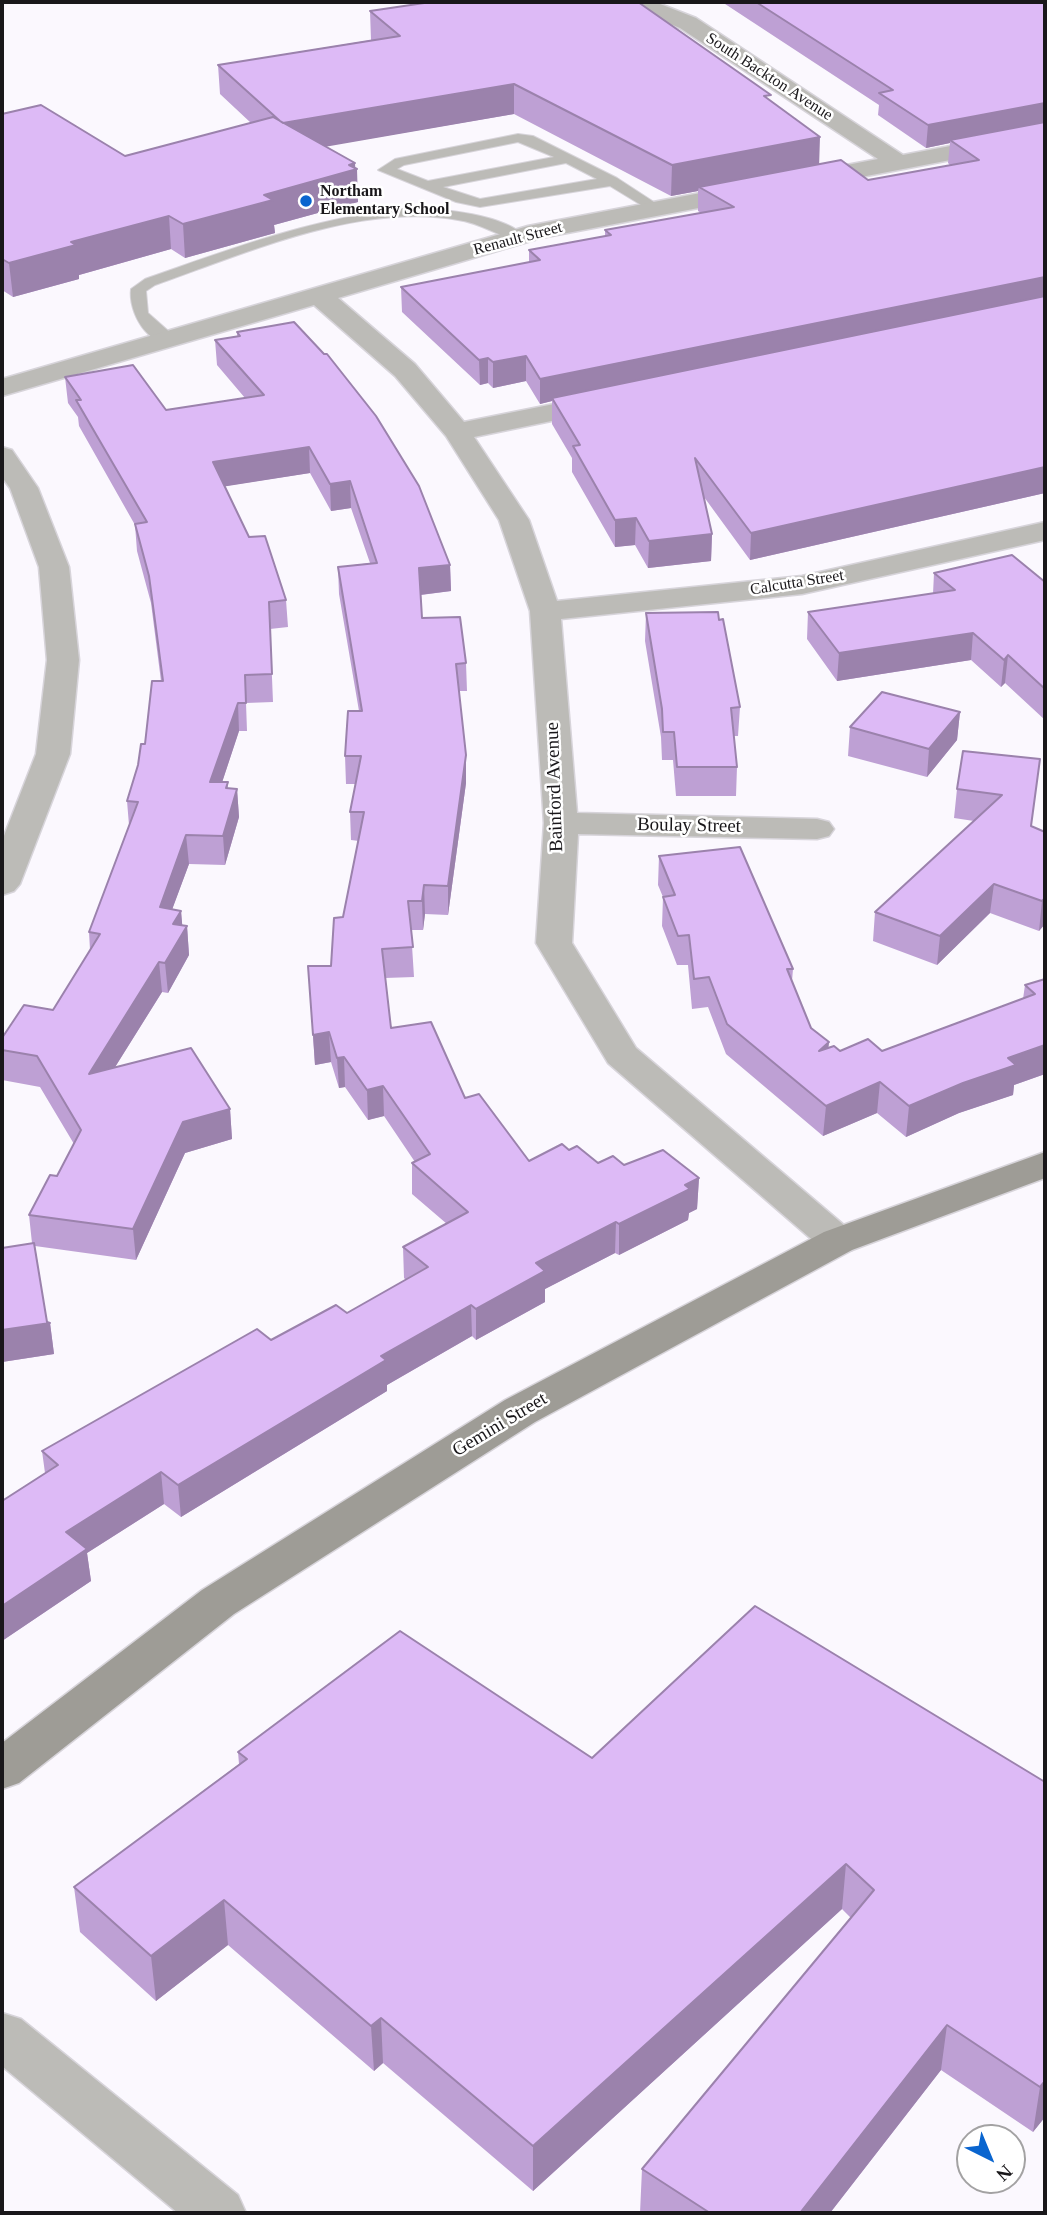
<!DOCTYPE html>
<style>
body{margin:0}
#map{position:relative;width:1047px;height:2215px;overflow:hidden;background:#fbf8fe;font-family:Georgia,serif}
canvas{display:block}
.frame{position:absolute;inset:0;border:4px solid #19171a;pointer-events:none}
.north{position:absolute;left:956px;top:2124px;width:70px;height:70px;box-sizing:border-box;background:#fff;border:2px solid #a3a2a3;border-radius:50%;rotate:137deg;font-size:19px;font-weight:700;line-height:28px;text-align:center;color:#19171a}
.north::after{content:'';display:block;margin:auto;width:24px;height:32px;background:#0a65cf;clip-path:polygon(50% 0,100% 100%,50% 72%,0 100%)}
</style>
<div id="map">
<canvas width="1047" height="2215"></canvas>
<div class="frame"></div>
<div class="north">N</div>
</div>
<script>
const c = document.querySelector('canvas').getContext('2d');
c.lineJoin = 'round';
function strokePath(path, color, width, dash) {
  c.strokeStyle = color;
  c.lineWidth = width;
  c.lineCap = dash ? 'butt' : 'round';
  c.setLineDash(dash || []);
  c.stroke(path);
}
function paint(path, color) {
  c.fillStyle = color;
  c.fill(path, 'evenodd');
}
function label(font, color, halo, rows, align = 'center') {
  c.font = font + ' Georgia,serif';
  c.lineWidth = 5;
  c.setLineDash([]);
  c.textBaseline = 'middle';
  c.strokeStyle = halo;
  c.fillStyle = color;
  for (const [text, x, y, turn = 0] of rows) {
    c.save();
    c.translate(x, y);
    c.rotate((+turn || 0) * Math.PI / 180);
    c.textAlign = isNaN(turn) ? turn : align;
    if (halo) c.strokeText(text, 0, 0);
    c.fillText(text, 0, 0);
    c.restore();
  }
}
const lane = new Path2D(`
 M518,134L533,136L617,178L663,208L656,212L651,211L610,186L480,207L456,202L378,170L395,159ZM518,142L554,157L428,181L397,169L404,165ZM566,163L597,179L480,199L443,187Z
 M412,208C444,209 503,214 526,237L519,241C498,236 480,223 458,220C360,202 246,253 155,285L146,291L148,313L174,336L176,339L174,342C148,348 128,312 131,289L145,279C233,248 318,216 412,208Z`);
const street = new Path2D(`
 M627,2H655L696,18L903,155L1045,128V142L541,238L338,298L415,364L464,422L604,394L614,396L618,402L614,408L474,437L529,520L557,601L802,576L1045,522V540L802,594L561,619L577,813L817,819L829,822L834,829L829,836L817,839L578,834L572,943L636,1048L852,1232L858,1241L852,1250L838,1254L824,1250L608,1063L536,943L544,823L530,611L499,520L446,436L395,376L314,305L2,396V379L528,226L878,159L680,28L629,7Z
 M2,447L12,450L38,488L69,567L79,660L70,754L20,884L14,891L2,895V841L36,754L47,660L39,567L10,488L2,477Z
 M2,2013L21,2019L238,2195L246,2213H178L2,2066Z`);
const secondary = new Path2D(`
 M1045,1152V1178L852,1250L535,1422L234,1614L19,1783L2,1789V1743L202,1590L505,1400L824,1232Z`);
const wall = new Path2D(`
 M722,2H1045V493L750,560L704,497L712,534L711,561L648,568L635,545L615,547L572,472V458L552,424V401L540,404L526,381L493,388L488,383L480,385L402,312L401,287L529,262V250L605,236V230L701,213L698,211V191L671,196L514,114L325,146L355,163L358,202L274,225L275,233L185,258L171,249L79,275V279L13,297L2,290V114L125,156L251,123L220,94L218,65L371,40L370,11L771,101L819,165L868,180L950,165L948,163L950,143L926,148L878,115L879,105Z
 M294,322L324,354H327L376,416L419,486L450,565L451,591L421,595L422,618L460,617L466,663L467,691H459L466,755V783L448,915L425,914L423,930H411L414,977L385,978L391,1028L431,1022L465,1098L479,1094L529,1161L562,1144L569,1150L577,1146L598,1163L613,1156L624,1165L663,1150L699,1178L697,1209L689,1213L688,1220L619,1255L615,1253L545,1289V1302L476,1340L472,1336L387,1385V1391L181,1517L164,1504L87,1553L91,1581L2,1641V1501L45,1473L42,1451L257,1329L271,1340L336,1305L347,1313L406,1280L404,1278L403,1247L447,1224L412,1194V1163L415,1162L384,1116L368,1120L345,1087L339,1088L331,1062L315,1065L308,966H331L334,918L343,917L359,841L351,840L350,812L356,784H346L345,756L348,711H359L339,594L338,567L370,563L351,508L331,511L310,473L225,486L249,537L265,536L286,600L288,627L270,629L273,702L246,703L247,731H239L222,782H228V788L237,789L239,817L225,865L189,864L172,909L181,911L182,925L187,926L189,955L168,993L162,992L115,1067L191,1048L230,1109L232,1139L185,1153L136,1260L35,1246L47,1322L50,1323L54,1354L2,1362V1248L32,1243L29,1215L50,1175L57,1176L74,1144L40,1087L2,1080V1038L24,1005L53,1010L90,950L89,932L129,825L127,801L138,765L141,744H145L152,681H161L151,603L137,551L135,525L79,426L78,417L68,403L65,377L133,365L166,410L245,398L217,365L215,340L237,336V332Z
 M934,573L1045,582V720L1005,683L1001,687L971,660L837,681L807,639L808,612L933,594Z
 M646,613L740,707L738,736H734L737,767L736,796H676L673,760H662L661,737L645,641Z
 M960,712L957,740L927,777L848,756L850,727Z
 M963,751L1032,827L1045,832V924L1039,931L990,913L937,965L873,941L875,912L974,821L954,818L957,789Z
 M659,856L793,969L792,981L811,1028L829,1042L828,1048L840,1051H882L1023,999L1025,985L1045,979V1074L1014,1085L1013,1095L959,1113L906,1137L877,1113L823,1136L726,1054L708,1007L692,1009L688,965H677L662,926L663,897L658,885Z
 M238,1752L592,1758L1045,1782V2117L1033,2132L941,2070L830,2213H640L642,2169L851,1918L842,1909L533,2191L383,2063L374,2071L228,1945L156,2001L80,1932L74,1887L239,1764Z`);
const shadedWall = new Path2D(`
 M514,84V114L284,154L282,123Z
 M1045,103V125L950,140V143L926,148L928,125Z
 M820,137L819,168L699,187L698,191L671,196L672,165Z
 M355,163V169H357L358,202L274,225L275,233L185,258L183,224Z
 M169,216L171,249L79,275V279L13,297L9,263L71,242Z
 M1045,277L1044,301L552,398V401L540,404V379Z
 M526,356V381L493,388V362Z
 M488,358V383L480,385L479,360Z
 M309,447L310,473L215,488L213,462Z
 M1045,467V493L750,560L751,533Z
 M350,481L351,508L331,511L330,484Z
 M636,518L635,545L615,547V520Z
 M712,534L711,561L648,568L649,541Z
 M450,565L451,591L419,595V568Z
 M973,633L971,660L837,681L839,653Z
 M1008,655L1005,683L1001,687L1004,660Z
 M238,703L239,731L213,810L210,782Z
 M960,712L957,740L927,777L929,749Z
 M466,755V783L448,915V886Z
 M237,789L239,817L225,865L223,836Z
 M186,835L189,864L162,937L160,907Z
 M994,884L990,913L937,965L940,936Z
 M424,885L425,914L423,930L422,901Z
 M1045,898V924L1039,931L1042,901Z
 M181,911L183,933L187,926L189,955L168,993L165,963L173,924Z
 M159,962L162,992L92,1104L89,1074Z
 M329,1032L331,1062L315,1065L313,1035Z
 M829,1042L826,1072L819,1051Z
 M1045,1045V1074L1014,1085L1013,1095L959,1113L906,1137L909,1106L1008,1058Z
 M344,1057L345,1087L339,1088L337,1058Z
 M880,1082L877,1113L823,1136L826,1106Z
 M383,1086L384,1116L368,1120L367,1090Z
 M230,1109L232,1139L185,1153L136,1260L133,1229L183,1122Z
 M699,1178L697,1209L689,1213L688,1220L619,1255V1224L685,1185Z
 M616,1222L615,1253L545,1289V1302L476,1340V1309L536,1263Z
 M471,1305L472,1336L387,1385V1391L181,1517L178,1485L381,1356Z
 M50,1323L54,1354L2,1362V1330Z
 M161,1472L164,1504L87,1553L91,1581L2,1641V1606L66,1532Z
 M846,1864L842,1909L533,2191V2146Z
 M224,1900L228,1945L156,2001L151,1956Z
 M381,2018L383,2063L374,2071L371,2026Z
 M947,2025L941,2070L830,2213H800Z
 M1045,2081V2117L1033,2132L1040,2087Z`);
const building = new Path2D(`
 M431,2H638L771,95L764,96L820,137L672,165L514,84L283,123L280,121L218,65L400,36L370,11Z
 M756,2H1045V103L928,125L879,93L893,90Z
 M41,105L125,156L273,117L355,163L349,165L357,169L264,195L273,200L183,224L169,216L71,242L76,245L9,263L2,259V114Z
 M1045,122V277L540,379L526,356L493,362L488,358L479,360L401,287L540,260L529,250L611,235L605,230L734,207L699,187L841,160L868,180L979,160L950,140Z
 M1045,296V467L751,533L695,458L712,534L649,541L636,518L615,520L573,446L580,445L552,398Z
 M294,322L324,354H327L376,416L419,486L450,565L419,568L422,618L460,617L466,663L456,664L466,755L448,886L424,885L422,901H408L413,947L382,949L391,1028L431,1022L465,1098L479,1094L529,1161L562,1144L569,1150L577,1146L598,1163L613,1156L624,1165L663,1150L699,1178L685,1185L690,1189L619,1224L616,1222L536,1263L545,1271L476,1309L471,1305L381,1356L386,1360L178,1485L161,1472L66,1532L87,1549L2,1606V1501L58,1465L42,1451L257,1329L271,1340L336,1305L347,1313L428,1267L403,1247L468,1212L412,1163L430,1154L383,1086L367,1090L344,1057L337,1058L329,1032L313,1035L308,966H331L334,918L343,917L364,812H350L361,756H345L348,711H362L338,567L377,563L350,481L330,484L309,447L213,462L249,537L265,536L286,600L269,602L272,674L245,675L246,703H238L210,782H228L226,788L237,789L223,836L186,835L160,907L181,911L173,924L187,926L165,963L159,962L89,1074L191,1048L230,1109L183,1122L133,1229L29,1215L50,1175L57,1176L81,1130L37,1056L2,1050V1038L24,1005L53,1010L100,934L89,932L138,802L127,801L138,765L141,744H145L152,681H163L149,576L135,524L147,522L76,400H81L65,377L133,365L166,410L264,395L215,340L240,336L237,332Z
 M1012,555L1045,582V689L1008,655L1004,660L973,633L839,653L808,612L955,590L934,573Z
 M718,612L719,620L723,619L740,707L731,708L737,767H677L674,732H663L662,709L646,613Z
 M882,692L960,712L929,749L850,727Z
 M963,751L1040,759L1031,826L1045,832V898L1042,901L994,884L940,936L875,912L1002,795L957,789Z
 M740,847L793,969H787L811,1028L829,1042L819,1051L834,1046L840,1051L868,1039L882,1051L1035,994L1025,985L1045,979V1045L1008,1058L1016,1065L963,1083L909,1106L880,1082L826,1106L727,1024L709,977L694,979L689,935L678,936L663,897L675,895L659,856Z
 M34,1243L47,1322L50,1323L2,1330V1248Z
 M755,1606L1045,1782V2081L1040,2087L947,2025L800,2213H710L642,2169L874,1890L846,1864L533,2146L381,2018L371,2026L224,1900L151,1956L74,1887L247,1759L238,1752L400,1631L592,1758Z`);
const markers = [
 [306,201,7,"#0a65cf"]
];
const farStreetnames = [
 ["South Backton Avenue",769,77,33],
 ["Renault Street",518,239,-15],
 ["Calcutta Street",797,583,-9]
];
const farPoinames = [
 ["Northam",320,192],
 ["Elementary School",320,210]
];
const streetNames = [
 ["Bainford Avenue",555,787,-92],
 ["Boulay Street",689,826,1],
 ["Gemini Street",500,1425,-31]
];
strokePath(lane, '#d7d4da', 2);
strokePath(street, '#d7d4da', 3);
strokePath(secondary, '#d7d4da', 3);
paint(lane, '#bcbbb7');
paint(street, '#bcbbb7');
paint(secondary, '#9e9c96');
paint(wall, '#bea0d4');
paint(shadedWall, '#9b82ac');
paint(building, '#ddbaf6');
strokePath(building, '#9b82ac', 2);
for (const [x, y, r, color] of markers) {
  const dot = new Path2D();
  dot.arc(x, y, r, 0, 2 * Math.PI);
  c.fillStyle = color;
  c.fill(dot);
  strokePath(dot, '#fff', 2.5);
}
label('16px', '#19171a', '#fff', farStreetnames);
label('bold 16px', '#19171a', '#fff', farPoinames, 'left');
label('19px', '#19171a', '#fff', streetNames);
</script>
